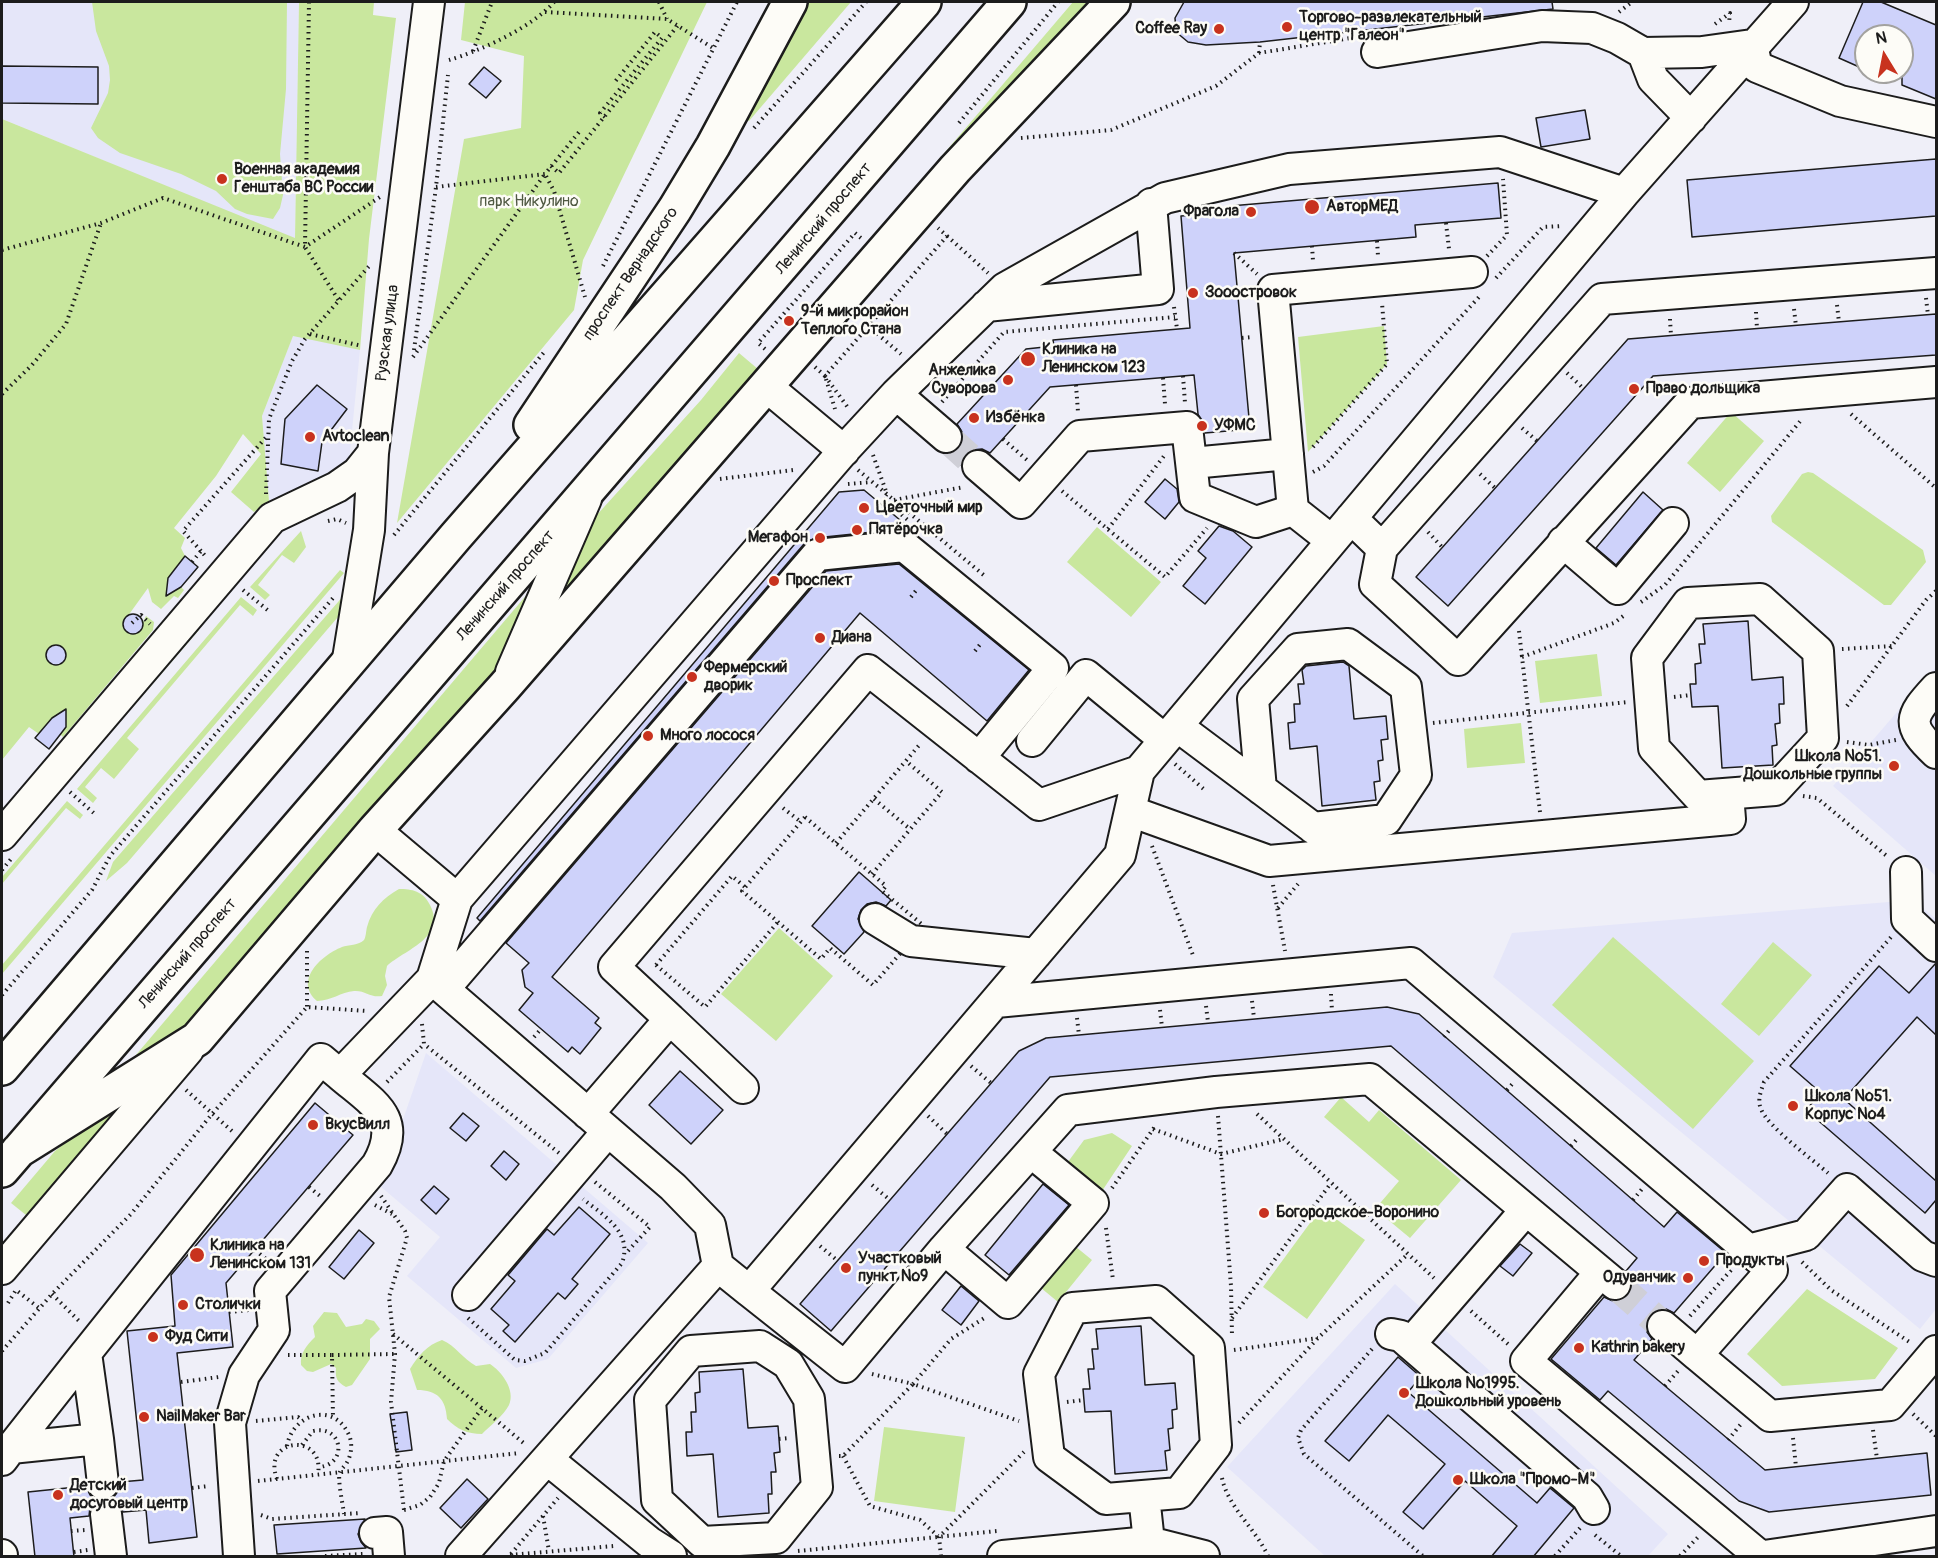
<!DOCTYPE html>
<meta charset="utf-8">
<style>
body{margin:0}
#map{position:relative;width:1938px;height:1558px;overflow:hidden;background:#efeff8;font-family:Pangolin,sans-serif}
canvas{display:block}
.frame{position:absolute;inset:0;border:3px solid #1c1c1c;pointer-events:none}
.north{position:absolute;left:1854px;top:24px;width:60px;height:60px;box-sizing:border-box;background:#fdfcf7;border:2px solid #a3a29f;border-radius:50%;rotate:350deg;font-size:16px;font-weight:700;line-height:24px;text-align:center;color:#1c1c1c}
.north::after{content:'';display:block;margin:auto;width:21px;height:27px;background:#c8321e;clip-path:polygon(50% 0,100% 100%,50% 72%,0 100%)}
</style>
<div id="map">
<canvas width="1938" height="1558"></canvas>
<div class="frame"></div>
<div class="north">N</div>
</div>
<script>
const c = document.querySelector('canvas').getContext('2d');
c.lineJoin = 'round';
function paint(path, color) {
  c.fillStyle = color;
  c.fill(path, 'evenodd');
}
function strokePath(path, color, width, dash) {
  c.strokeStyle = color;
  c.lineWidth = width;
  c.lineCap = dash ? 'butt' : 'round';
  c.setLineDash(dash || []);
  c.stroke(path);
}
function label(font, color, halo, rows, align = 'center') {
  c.font = font + ' Pangolin,sans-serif';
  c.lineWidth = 5;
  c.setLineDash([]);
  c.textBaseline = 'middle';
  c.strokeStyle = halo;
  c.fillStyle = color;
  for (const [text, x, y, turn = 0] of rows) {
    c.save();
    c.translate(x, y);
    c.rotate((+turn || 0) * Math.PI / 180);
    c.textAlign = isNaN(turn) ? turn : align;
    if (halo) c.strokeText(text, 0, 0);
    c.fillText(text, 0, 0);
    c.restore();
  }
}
const built = new Path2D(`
 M2,2H299L295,239L2,119Z
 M293,335L360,350L349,461L327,480L301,492L269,501L262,416Z
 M1936,667V876L1833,786Z
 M1913,900L1936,919V1309L1920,1329L1493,977L1512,933Z
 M426,1053L648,1243L548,1359L516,1368L407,1276L440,1237L380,1186Z
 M1395,1284L1668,1534L1648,1556H1325L1227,1467Z`);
const green = new Path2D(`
 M92,2H287L286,89L280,154L283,195L280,208L273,219L247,214L235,209L216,191L181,174L120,153L98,138L91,128L108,93L110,80L109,66L96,31Z
 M299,2H374L373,15L396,18L369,239L360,350L293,336L262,416L269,501L254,512L231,492L261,454L243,434L216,476L174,528L185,538L181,548L185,556L171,574L168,583L174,590L181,587L184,590L178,598L174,596L161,609L152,602L148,588L125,620L124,626L130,633L138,632L146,616L154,622L153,630L63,737L60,734L66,727L59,715L56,716L39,734L29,727L2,760V119L295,238Z
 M465,2H707L583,260L574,310L397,523L464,139L521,128L524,56L461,40Z
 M809,2H851L749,121L745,118Z
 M1073,2H1094L940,171L935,164Z
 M1384,326L1387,364L1308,452L1298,337Z
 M739,353L765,375L535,639L595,517L701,400Z
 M1731,412L1764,441L1720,492L1687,463Z
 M1808,472L1813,473L1923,550L1926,562L1891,605H1884L1772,522L1771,516L1802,474Z
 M1097,527L1161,582L1131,617L1067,562Z
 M301,531L306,547L294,563L282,555L258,585L270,595L265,600L250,587Z
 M340,570L344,573L2,974V965Z
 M535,585L498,669L200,1023L124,1069Z
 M351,587L338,617L127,863L106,881L113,862Z
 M241,597L257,610L253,616L240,605L127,738L139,749L114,779L101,768L85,787L97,798L93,803L77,789Z
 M195,621L199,630L70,780L65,776Z
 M1597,654L1602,696L1540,703L1535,661Z
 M1521,723L1525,763L1467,768L1464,729Z
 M67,801L83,815L80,819L66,808L2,884V877Z
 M399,889C412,889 423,891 430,905C447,938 404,950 387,966L385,976L387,985L382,996C370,998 365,990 354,991C341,992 331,1001 317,1001C294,981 320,956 342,947C348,945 359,945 364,940C366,937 366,931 367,927C372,909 383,898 399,889Z
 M779,928L833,976L776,1041L721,994Z
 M1613,937L1754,1061L1693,1129L1552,1005Z
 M1773,942L1812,975L1759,1036L1721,1004Z
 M1341,1097L1369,1122L1379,1110L1461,1180L1410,1238L1375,1209L1399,1181L1324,1117Z
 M120,1099L128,1101L31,1219L11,1203L55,1151Z
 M1112,1133L1132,1146L1100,1194L1065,1166L1084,1140Z
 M1321,1208L1365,1240L1307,1319L1263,1287Z
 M1070,1242L1092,1260L1058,1302L1035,1283Z
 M1807,1289L1898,1348L1875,1379L1782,1386L1747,1354Z
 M324,1312L337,1313L346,1327L362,1324L366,1319L374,1321L380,1329L370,1339V1359L352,1385L346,1387C337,1382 335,1378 336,1368L331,1364L313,1372L307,1371L301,1365C300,1353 306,1346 315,1337L313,1326Z
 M442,1340C456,1346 463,1359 476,1366L490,1364C501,1371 516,1390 509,1405C504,1415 490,1426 482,1434C467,1434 457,1429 447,1419C446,1399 437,1390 417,1390L410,1369C418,1356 427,1345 442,1340Z
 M884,1427L965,1437L955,1512L874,1501Z`);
const building = new Path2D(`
 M1184,2H1552L1553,9L1260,42L1206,45L1188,42L1176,32L1175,18Z
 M1863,2H1881L1936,25V99L1902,85V36H1866V70L1839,58Z
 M2,66L98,67V104L2,103Z
 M484,67L501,81L486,98L469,84Z
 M1585,110L1590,139L1541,147L1536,118Z
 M1936,159V216L1692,237L1687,180Z
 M1498,183L1501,218L1415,225L1416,237L1234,253L1250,429L1205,433L1198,414L1194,375L1050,387L990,453L982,449L972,450L965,455L961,465L949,454L959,449L963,441L962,432L957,424L1026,349L1054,346L1053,340L1190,328L1181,216L1231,212L1230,206Z
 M1936,314V355L1653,376L1448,606L1416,577L1628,339Z
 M317,385L347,409L322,442L318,471L281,464L285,419Z
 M1165,479L1177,489L1179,502L1165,519L1145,502Z
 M864,490L918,535L902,529L815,538L804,544L480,921L477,918L839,492Z
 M1643,492L1663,510L1616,565L1596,548Z
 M1219,526L1233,531L1252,547L1205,604L1183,586L1206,558L1198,551Z
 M185,556L198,567L181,587L166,596L168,578Z
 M899,564L1029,670L987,721L860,613L552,977L599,1018L595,1023L601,1028L580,1054L572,1047L568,1052L519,1010L533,993L525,987L522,970L529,963L506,943L826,571Z
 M123 624a10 10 0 1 1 20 0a10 10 0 1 1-20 0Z
 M1748,621L1752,680L1783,677L1784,704H1779L1780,723L1775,724L1777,745L1772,746L1773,765L1722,768L1718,706L1692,707L1690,684H1696L1695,664L1701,663L1699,644H1705L1703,624Z
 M46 655a10 10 0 1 1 20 0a10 10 0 1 1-20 0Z
 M1343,662L1349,666L1354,719L1386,716L1388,739L1381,740L1383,760L1378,761L1380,781L1374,782L1376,800L1322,806L1317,746L1290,749L1288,723L1295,722L1294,704H1300L1298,684H1304L1302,670L1306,666Z
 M66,709V727L49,749L35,738L52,718Z
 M859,872L891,900L886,906L876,902L867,904L861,910L858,919L864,932L844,954L812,926Z
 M1936,963V1035L1917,1017L1844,1099L1936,1181V1200L1925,1213L1806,1110L1821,1093L1790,1066L1879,966L1909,993Z
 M1387,1007L1419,1014L1664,1227L1677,1212L1726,1253L1674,1313L1666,1309L1650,1314L1646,1323L1647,1332L1652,1339L1634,1360L1765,1470L1927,1453L1931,1495L1769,1512L1739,1501L1608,1391L1600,1400L1551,1359L1604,1297L1613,1301L1628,1295L1632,1286L1626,1271L1637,1258L1391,1046L1050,1077L831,1331L800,1304L1019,1051L1046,1038Z
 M680,1071L723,1110L691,1144L649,1105Z
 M315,1103L353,1135L226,1283L233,1347L177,1353L197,1537L149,1543L146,1510L123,1512L120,1504L113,1498L118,1491L120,1482L143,1480L127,1331L175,1326L171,1275Z
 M463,1113L479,1126L466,1141L450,1128Z
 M504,1151L519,1164L506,1180L491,1166Z
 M1043,1184L1069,1205L1009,1275L985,1255Z
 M434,1186L449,1199L436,1214L421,1200Z
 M579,1207L610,1234L572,1279L578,1284L565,1299L558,1293L515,1342L503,1331L509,1325L491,1309L515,1281L508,1275L547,1229L554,1235Z
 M359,1230L374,1243L344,1279L329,1267Z
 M1520,1244L1532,1253L1513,1276L1500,1266Z
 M961,1286L979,1301L961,1325L942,1310Z
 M1141,1326L1145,1385L1175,1383L1177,1409L1172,1410L1173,1428L1168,1429L1170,1450L1165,1451L1167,1470L1115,1474L1111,1411L1085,1412L1083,1389H1090L1088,1369H1094L1092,1349H1098L1096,1329Z
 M1398,1357L1421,1377L1408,1392L1537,1503L1550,1488L1574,1508L1533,1557H1491L1517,1526L1465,1481L1423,1529L1403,1512L1445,1464L1388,1415L1349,1461L1325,1441Z
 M743,1369L748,1428L778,1426L780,1452L774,1453L776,1472H771L772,1494H768L769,1513L718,1517L713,1454L687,1456L686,1432H692L691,1412H696L695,1393L700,1392L699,1372Z
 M407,1412L412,1450L396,1452L390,1414Z
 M467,1479L488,1499L461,1528L440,1508Z
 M86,1486L90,1495L96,1500L90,1507L89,1516L70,1518L74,1557H35L28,1492Z
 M365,1519L358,1534L361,1542L366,1548L277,1554L274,1525Z`);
const minorTunnel = new Path2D(`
 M946,437L978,466
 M1615,1284L1663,1326`);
const path = new Path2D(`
 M309,2L305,247L339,301
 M659,2L667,19
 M545,12L667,19L713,48
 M1619,12L1632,2
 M1715,24L1730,13L1729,23
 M473,51L492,2
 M1259,53L1260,42
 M449,60C480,51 533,27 554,2
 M605,117L600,113L662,38L655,32L614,83
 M959,123L1058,2
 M754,128L866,2
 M1021,138L1111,130L1216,86L1259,53L1357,37
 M551,166L559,173L679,24
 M436,187L545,174L579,132
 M1446,223L1449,249
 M947,236L988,273
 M1377,241L1378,256
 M1312,246L1313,261
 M2,250L101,223L163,198L305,247L380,197
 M1234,253L1257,274
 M1487,256L1507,235L1503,179
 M603,266L737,2
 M1496,278L1543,227L1563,226
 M1926,298L1928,315
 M1837,305L1839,322
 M1174,307L1177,329
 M1794,309L1796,326
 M1756,312L1757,329
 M1670,319L1671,336
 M868,326L901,354
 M310,334L362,346
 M1242,338L1253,337
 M765,349L758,343L855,233L861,238
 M414,350L436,187L448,75
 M413,357L545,174L554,191L585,297
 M815,367L825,376L947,236L938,228
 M1567,373L1584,389
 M825,376L849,409
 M1183,376L1185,403
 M1163,378L1165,404
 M826,379L835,409
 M1076,385L1078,412
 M2,394L32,365L66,324L101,223
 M942,402L1004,332L1175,317
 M1851,414L1936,488
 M1522,428L1537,441
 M1003,439L1027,460
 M1313,447L1387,364L1382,303
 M873,455L887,494L883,499L909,521
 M858,470L986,577
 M1313,472L1324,466L1479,297
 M1480,474L1495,488
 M720,479L793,470
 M848,484L872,482
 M1062,491L1165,577L1207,528
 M266,494L269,419L292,361L305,339L371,264
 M894,500L964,487
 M328,521L337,519L346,523
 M1108,529L1164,456
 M1428,532L1442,547
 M394,535L545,351
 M201,551L183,531L268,435
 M192,562L201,551L207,558
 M243,590L270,612
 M911,597L918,588
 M1641,602L1665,585L1802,419
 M132,623L141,615L150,624
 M1519,631L1522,657
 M1842,649L1892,646
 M975,651L982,642
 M1674,697L1691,695
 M1847,706L1926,600L1936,591
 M1433,723L1628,702
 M1847,742L1869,745L1896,740
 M1175,764L1206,791
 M70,792L96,815
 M1803,796L1817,798L1888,857
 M874,799L910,829
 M783,808L801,822
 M1540,812L1522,657L1614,623L1626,614
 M805,817L886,886L882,891L924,926L873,985L830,948L821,959L742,891Z
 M836,843L921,743
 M1152,846L1194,958
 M2,870L11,859
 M872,874L942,792L906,761
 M1273,885L1285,951
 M1278,908L1298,884
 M307,951V1007
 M656,965L705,1007L778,922
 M656,965L732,876L745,887
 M1331,994L1332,1011
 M2,995L92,890L110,856L333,598
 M1252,1001L1254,1018
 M1206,1006L1208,1022
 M1160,1010L1162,1027
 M1077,1018L1079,1035
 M422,1024L424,1044L559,1153
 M534,1037L541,1029
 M1444,1037L1451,1028
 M971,1066L991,1083
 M387,1082L424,1044
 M186,1090L232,1131
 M1507,1090L1514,1082
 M1257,1114L1434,1278
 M928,1116L947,1134
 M1218,1116L1231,1286L1232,1336
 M1153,1129L1221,1154L1284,1139
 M1571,1146L1578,1138
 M1828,1173C1813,1160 1767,1126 1761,1109C1757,1100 1761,1091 1764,1082L1892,936
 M595,1182L650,1227L626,1253
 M872,1185L890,1200
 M309,1187L320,1196
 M1112,1188L1156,1125
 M381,1196L405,1231L407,1238L389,1297L395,1354L391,1402L404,1510
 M1633,1200L1642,1189
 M375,1205L392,1214
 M1106,1228L1113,1280
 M820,1246L838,1261
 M255,1250L266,1259
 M1802,1262L1831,1290L1911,1343
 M52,1294L79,1321
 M8,1303L16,1290L39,1308
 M1471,1311L1508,1344
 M229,1312L249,1310
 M1690,1316L1733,1268
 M468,1318L515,1360L525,1361L545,1353L622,1263C633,1232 604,1216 583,1199
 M1232,1318L1331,1183
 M393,1334L526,1445
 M1372,1349L1301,1430L1298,1438L1304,1454L1423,1556
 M1234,1350L1318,1338
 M2,1351L52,1294L131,1214L212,1114L307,1007L367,1011
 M288,1355H332L333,1418
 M332,1355L395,1354
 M872,1374L913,1384L951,1339L986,1317
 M181,1382L219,1377
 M1665,1386L1678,1371
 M1067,1402L1084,1400
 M1913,1414L1936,1436
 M256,1421L298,1417L302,1420
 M1239,1423L1318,1338L1408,1254
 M1873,1430L1877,1459
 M1793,1438L1796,1467
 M779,1439L790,1438
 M1728,1440L1741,1424
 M302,1445L313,1431C342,1424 349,1464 319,1467
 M287,1446C292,1415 332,1401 348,1433C353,1442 352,1455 346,1464C344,1467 341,1469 340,1472C337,1478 343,1505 344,1514
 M839,1456H843L913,1384L1019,1421
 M843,1456L870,1506L920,1520L938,1536
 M1222,1478C1228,1507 1255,1528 1268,1556
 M277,1479C261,1437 325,1432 318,1474
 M258,1481L520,1453
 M192,1488L209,1486
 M404,1510L420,1505L430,1497L439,1483L444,1461L482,1408
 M261,1515L272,1519L360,1513
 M543,1516L549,1551
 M71,1531L85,1530
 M1595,1535L1621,1556
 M798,1551L997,1531
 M74,1552L88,1550
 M511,1554L558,1498
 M510,1555L614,1546
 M325,1556L363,1554
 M941,1556L939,1537L1024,1452
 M1555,1556L1580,1528
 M1680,1556L1700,1535`);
const minor = new Path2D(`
 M1377,52L1542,26L1592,28L1617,38L1643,53L1702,52L1752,45L1757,67L1840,101L1936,122
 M1643,53L1653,79L1691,118
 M986,306L1158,289L1151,204
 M766,386L844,451
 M896,394L946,437
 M1192,463L1288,454
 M978,466L1021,503L1080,436L1187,427L1195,497L1256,522L1293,510L1331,540
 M1293,510L1273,290L1472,272
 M1351,518L1382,548L1375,584L1458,660L1690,403L1936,382
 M1563,542L1618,589L1673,523
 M1382,548L1602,299L1936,273
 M1760,599L1818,651L1823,738L1775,790L1698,796L1654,748L1647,658L1688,603Z
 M347,665L369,530L373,453L429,2
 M511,672L586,499
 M1936,688C1909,717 1906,725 1936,753
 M1177,726L1328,839
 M1032,741L1086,675L1165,740
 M1261,789L1253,699L1298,649L1348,644L1406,687L1416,775L1386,820L1313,828
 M1130,811L1269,861L1730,819L1728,794
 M375,830L457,899
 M2,835L272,518L337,487L357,473L373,453
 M1906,872L1907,919L1936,946
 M875,919L911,941L1036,954
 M444,989L817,555L904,546L1053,668L979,758
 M996,1002L1411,963L1772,1270L1697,1355L1770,1416L1890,1405L1936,1351
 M670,1019L743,1088
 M588,1114L670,1019L614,967L868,670L1039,805L1139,771
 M944,1249L1008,1303L1093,1203L1031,1152
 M1748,1250L1806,1235L1847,1189L1923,1256L1936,1261
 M718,1266L710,1225L673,1187L432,979L457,899L846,448L896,394L1005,288L1165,198L1289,169L1500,152L1624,193
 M2,1269L188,1050
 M1600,1273L1526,1361L1760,1556
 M749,1291L845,1367L944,1249L1068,1110L1216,1092L1370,1079L1615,1284
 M468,1295L608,1131
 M1156,1301L1209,1348L1216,1445L1179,1493L1106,1499L1049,1457L1039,1374L1073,1308Z
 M1663,1326L1697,1355
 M1391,1334L1401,1336L1410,1344L1526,1210
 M1410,1344L1587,1497L1594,1509
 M760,1346L788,1364L809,1399L817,1487L776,1538L702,1542L657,1500L650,1400L691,1351Z
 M98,1439L103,1484
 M11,1448L86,1353
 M547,1459L649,1542L671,1556
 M2,1460L11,1448L98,1439L86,1353L321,1059L340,1075
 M106,1514L111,1556
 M375,1533L387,1532L389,1556
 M1149,1542L1204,1556
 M2,1555V1556
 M239,1556L230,1423L244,1375L274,1330L270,1291L377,1165C404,1118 374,1104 340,1075L432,979
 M461,1556L718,1266L749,1291L1120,855L1139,771L1624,193L1793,2
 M1003,1556L1149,1542L1144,1496
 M1764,1556L1936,1531`);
const major = new Path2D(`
 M531,425L675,209L713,146L790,2
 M2,1068L456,536L924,2
 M18,1151L197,1039L375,830L505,686L955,169L1113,2
 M2,1170L1009,2`);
const markers = [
 [1287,27,6,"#c8321e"],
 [1219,29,6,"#c8321e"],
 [222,179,6,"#c8321e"],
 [1312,207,8,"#c8321e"],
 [1251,212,6,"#c8321e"],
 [1193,293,6,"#c8321e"],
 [789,321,6,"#c8321e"],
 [1028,359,8,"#c8321e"],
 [1008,380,6,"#c8321e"],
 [1634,389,6,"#c8321e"],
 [974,418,6,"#c8321e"],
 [1202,426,6,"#c8321e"],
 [310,437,6,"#c8321e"],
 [864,508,6,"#c8321e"],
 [857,530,6,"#c8321e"],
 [820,538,6,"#c8321e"],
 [774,581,6,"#c8321e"],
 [820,638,6,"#c8321e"],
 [692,677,6,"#c8321e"],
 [648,736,6,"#c8321e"],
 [1894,766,6,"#c8321e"],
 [1793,1106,6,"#c8321e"],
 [313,1125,6,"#c8321e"],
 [1264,1213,6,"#c8321e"],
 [197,1255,8,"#c8321e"],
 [1704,1261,6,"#c8321e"],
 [846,1268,6,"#c8321e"],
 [1688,1278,6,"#c8321e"],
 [183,1305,6,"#c8321e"],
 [153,1337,6,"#c8321e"],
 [1579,1348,6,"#c8321e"],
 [1404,1393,6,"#c8321e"],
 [144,1417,6,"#c8321e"],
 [1458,1480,6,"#c8321e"],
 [58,1495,6,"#c8321e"]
];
const poiNames = [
 ["Торгово-развлекательный",1299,18],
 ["центр \"Галеон\"",1299,36],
 ["Coffee Ray",1207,29,"right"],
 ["Военная академия",234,170],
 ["Генштаба ВС России",234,188],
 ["АвторМЕД",1326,207],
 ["Фрагола",1239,212,"right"],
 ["Зооостровок",1205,293],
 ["9-й микрорайон",801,312],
 ["Теплого Стана",801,330],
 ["Клиника на",1042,350],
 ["Ленинском 123",1042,368],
 ["Анжелика",996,371,"right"],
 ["Суворова",996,389,"right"],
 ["Право дольщика",1646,389],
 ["Избёнка",986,418],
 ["УФМС",1214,426],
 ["Avtoclean",322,437],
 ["Цветочный мир",876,508],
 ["Пятёрочка",869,530],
 ["Мегафон",808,538,"right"],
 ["Проспект",786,581],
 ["Диана",832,638],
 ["Фермерский",704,668],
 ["дворик",704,686],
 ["Много лосося",660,736],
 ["Школа №51.",1882,757,"right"],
 ["Дошкольные группы",1882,775,"right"],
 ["Школа №51.",1805,1097],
 ["Корпус №4",1805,1115],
 ["ВкусВилл",325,1125],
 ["Богородское-Воронино",1276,1213],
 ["Клиника на",210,1246],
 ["Ленинском 131",210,1264],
 ["Участковый",858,1259],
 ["пункт №9",858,1277],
 ["Продукты",1716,1261],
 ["Одуванчик",1676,1278,"right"],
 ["Столички",195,1305],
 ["Фуд Сити",165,1337],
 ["Kathrin bakery",1591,1348],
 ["Школа №1995.",1416,1384],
 ["Дошкольный уровень",1416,1402],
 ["NailMaker Bar",156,1417],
 ["Школа \"Промо-М\"",1470,1480],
 ["Детский",70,1486],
 ["досуговый центр",70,1504]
];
const parkNames = [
 ["парк Никулино",529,202]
];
const streetNames = [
 ["Ленинский проспект",824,219,-50],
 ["проспект Вернадского",631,274,-56],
 ["Рузская улица",388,333,-83],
 ["Ленинский проспект",506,586,-49],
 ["Ленинский проспект",188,954,-49]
];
paint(built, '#e5e6f9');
paint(green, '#c9e79e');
paint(building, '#ced2fa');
strokePath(building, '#1c1c1c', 1.5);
strokePath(minorTunnel, '#cfcfd7', 30, [30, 15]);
strokePath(minor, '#1c1c1c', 34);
strokePath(major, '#1c1c1c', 38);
strokePath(path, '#1c1c1c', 4, [1.5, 4.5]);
strokePath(minor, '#fdfcf7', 30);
strokePath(major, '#fdfcf7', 33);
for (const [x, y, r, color] of markers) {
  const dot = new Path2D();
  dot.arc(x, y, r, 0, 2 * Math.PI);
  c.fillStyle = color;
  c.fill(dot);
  strokePath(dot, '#fdfcf7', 2);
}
label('bold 16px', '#1c1c1c', '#fdfcf7', poiNames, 'left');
label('16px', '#505943', '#fdfcf7', parkNames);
label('16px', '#1c1c1c', '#fdfcf7', streetNames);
</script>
